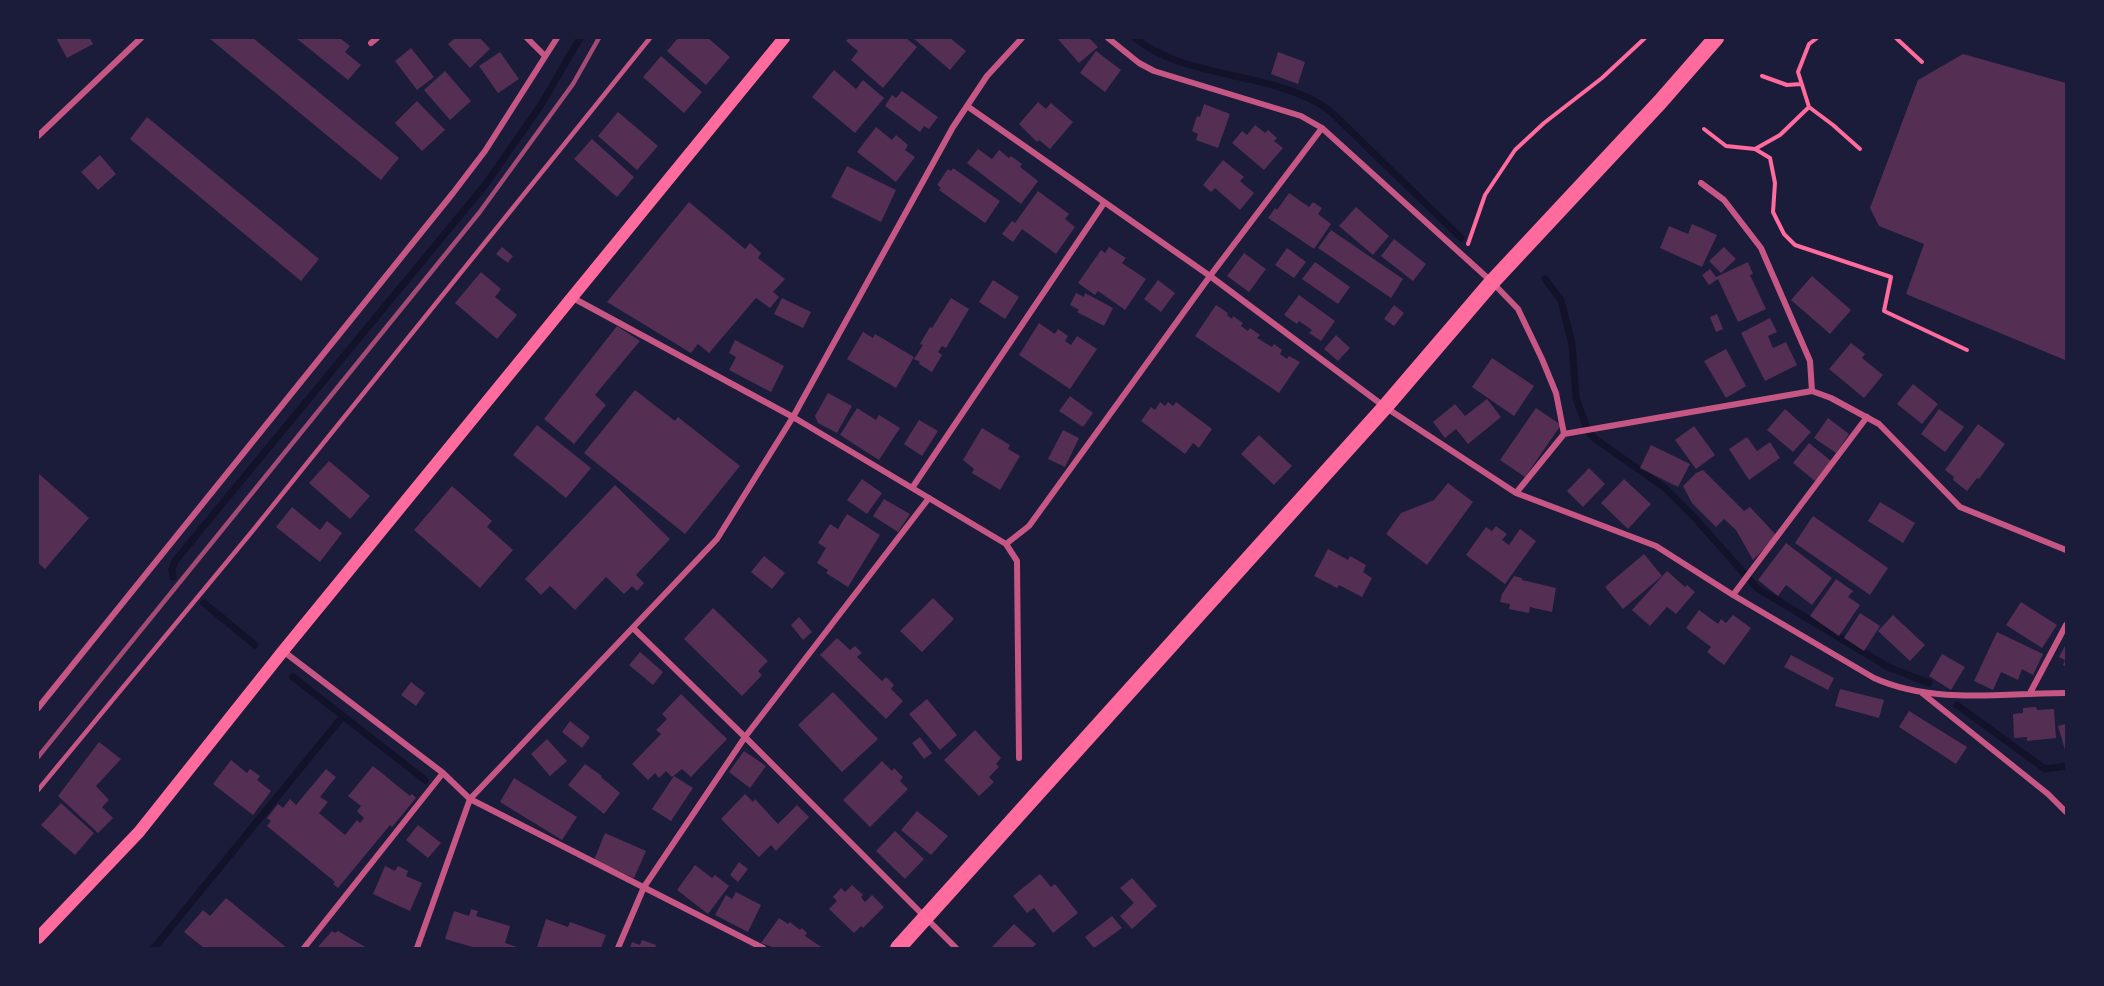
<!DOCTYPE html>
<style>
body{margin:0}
#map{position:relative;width:2104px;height:986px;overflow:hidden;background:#1b1b3a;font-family:Arial,sans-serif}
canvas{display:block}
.frame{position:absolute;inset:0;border:39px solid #1b1b3a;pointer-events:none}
</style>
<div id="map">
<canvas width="2104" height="986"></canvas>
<div class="frame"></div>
</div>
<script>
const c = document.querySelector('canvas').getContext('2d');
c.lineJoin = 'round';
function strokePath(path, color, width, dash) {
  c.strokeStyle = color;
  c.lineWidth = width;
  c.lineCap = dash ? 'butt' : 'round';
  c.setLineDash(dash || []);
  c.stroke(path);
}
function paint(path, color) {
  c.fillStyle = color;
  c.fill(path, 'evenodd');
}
const stream = new Path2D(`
 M1135,38C1188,81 1273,70 1329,110L1461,238
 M1545,279L1561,300L1572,344L1576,398L1588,431L1594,438L1665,488L1694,517L1757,588L1888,667L1929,683
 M173,577L172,569L175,561L485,185L541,105L580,38
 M204,603L255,645
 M293,677L425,780
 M1957,705L2045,769L2066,766
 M154,948L343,716`);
const building = new Path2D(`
 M56,38H90L93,44L67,58Z
 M209,38H253L399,158L381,180Z
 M296,38H340L350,46L345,52L361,65L348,80Z
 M455,38H480L490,49L470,68L448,44Z
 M678,38H708L730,57L706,85L667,51Z
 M849,38H906L917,47L883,88L851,60L858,51L846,41Z
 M913,38H950L966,51L950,70Z
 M1057,38H1089L1098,47L1079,63Z
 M411,48L434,77L417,90L395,61Z
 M1096,51L1121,70L1105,92L1080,73Z
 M500,52L519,79L498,93L479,66Z
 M1278,52L1305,62L1298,84L1271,74Z
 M1963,54L2066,83L2065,360L1906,294L1924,244L1879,226L1870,208L1918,80Z
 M661,56L702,92L684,113L643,77Z
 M834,70L856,89L863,80L884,98L855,133L812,97Z
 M445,71L471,101L450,120L424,90Z
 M902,91L938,117L929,129L924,126L920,132L885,106L892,95L896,98Z
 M417,101L445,130L422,151L395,123Z
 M1038,102L1046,109L1051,103L1073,122L1050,149L1039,140L1037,142L1019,124Z
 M1204,104L1230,114L1218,148L1196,140L1198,134L1192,131L1197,116L1200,117Z
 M618,112L658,146L637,170L598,136Z
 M147,117L319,259L301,281L130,139Z
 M1255,125L1265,133L1268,130L1277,138L1274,141L1283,148L1264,170L1232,143L1242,131L1247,135Z
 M876,127L892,140L896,135L908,145L905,150L915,157L896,182L857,152Z
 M592,139L634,177L617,197L574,159Z
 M978,149L992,159L999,150L1009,158L1011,156L1022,164L1020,167L1038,181L1021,204L967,163Z
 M100,155L116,174L98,190L81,172Z
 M1223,160L1244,177L1240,181L1254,193L1240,210L1215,188L1211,192L1203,185Z
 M847,166L896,190L881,222L831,197Z
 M953,168L1000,201L985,223L939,190L941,188L937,185L948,169L951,171Z
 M1038,191L1069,214L1065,219L1075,227L1056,254L1022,229L1013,242L1002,234L1012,221L1015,223Z
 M1289,193L1309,207L1313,202L1322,208L1318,214L1331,224L1314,249L1268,218L1275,208L1277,210Z
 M689,202L745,249L750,243L761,253L758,258L785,279L773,292L779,297L770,308L756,298L709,353L698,344L691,353L607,302Z
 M1356,207L1389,236L1373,255L1339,226Z
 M1692,224L1717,235L1702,267L1660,248L1669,226L1688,234Z
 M1331,230L1403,279L1391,298L1318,248Z
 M1394,239L1426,264L1413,281L1381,256Z
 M502,247L513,256L508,263L496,254Z
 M1109,247L1126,258L1122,263L1146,279L1125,310L1098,291L1095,295L1078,283L1101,250L1105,253Z
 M1724,247L1736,259L1721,273L1709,261Z
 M1287,248L1306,262L1294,278L1275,265Z
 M1244,253L1266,269L1249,292L1227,276Z
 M1315,262L1350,287L1338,304L1302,279Z
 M1748,262L1753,274L1750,275L1766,309L1738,322L1718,279L1709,285L1702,275L1710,269L1716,277Z
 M481,272L501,289L495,297L517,315L497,339L455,303Z
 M1812,276L1851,310L1830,334L1791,300Z
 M993,280L1019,297L1005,319L979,302Z
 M1158,280L1175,293L1161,312L1144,299Z
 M1076,293L1084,297L1085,293L1113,308L1104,326L1077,312L1079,310L1070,305Z
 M1299,295L1335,321L1321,341L1309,333L1312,330L1299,321L1297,324L1284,315Z
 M782,298L811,312L803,328L774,314Z
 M951,298L969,309L946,348L942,346L938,352L942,355L932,372L919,364L920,362L914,359L923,345L920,344L930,327L932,328Z
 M1216,305L1228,313L1227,315L1232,319L1233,316L1243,323L1241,326L1248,331L1250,328L1260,335L1257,338L1272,347L1274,344L1282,350L1280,354L1287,359L1289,356L1300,362L1279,393L1195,336Z
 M1394,305L1404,313L1394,326L1384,319Z
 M1717,314L1723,329L1716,332L1710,317Z
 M1770,318L1777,332L1768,336L1773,348L1786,342L1797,365L1765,381L1741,333Z
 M1039,323L1055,334L1058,329L1068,336L1065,341L1071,345L1077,336L1097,349L1070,389L1019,355Z
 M617,326L640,341L595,395L606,405L574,444L544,419Z
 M863,332L873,338L875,334L914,357L896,388L847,359Z
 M1336,335L1350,348L1338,361L1324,349Z
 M735,340L784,366L771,392L729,370L736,357L729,353Z
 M1851,343L1865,354L1862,358L1883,375L1864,398L1829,369Z
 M1726,349L1746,386L1726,398L1704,361Z
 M1492,358L1534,386L1514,416L1472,387Z
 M1913,384L1938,404L1922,424L1897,404Z
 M635,390L675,421L678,417L740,466L685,534L584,453Z
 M828,393L852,406L837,433L818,423L815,416Z
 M1070,396L1093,413L1083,427L1059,411Z
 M1487,399L1501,417L1468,444L1456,429L1445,438L1433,422L1455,404L1465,416Z
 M1160,402L1165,406L1168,402L1173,406L1176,402L1212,429L1199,448L1193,443L1185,454L1141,421L1151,407L1155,410Z
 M857,408L876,420L879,415L900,428L879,460L840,435Z
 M1536,408L1561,425L1525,477L1500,460Z
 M1785,409L1811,432L1793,452L1767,430Z
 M1939,409L1964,427L1945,452L1921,434Z
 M1828,418L1849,434L1836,453L1814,438Z
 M919,420L938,431L922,456L904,444Z
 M1978,424L2005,444L1979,479L1977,478L1967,491L1953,480L1954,477L1945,470Z
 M537,425L591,468L566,498L513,455Z
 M1694,426L1715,455L1696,469L1675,440Z
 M982,428L1010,445L1008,449L1020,456L1000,490L972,473L974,469L963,460Z
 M1063,430L1079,438L1065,467L1048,459Z
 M1259,435L1292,466L1274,485L1241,454Z
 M1747,437L1757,451L1770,442L1780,458L1749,480L1729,449Z
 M1809,443L1831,461L1815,481L1793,463Z
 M1651,445L1690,464L1678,487L1640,468Z
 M329,461L370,496L350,519L309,483Z
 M1589,468L1605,484L1583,507L1567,491Z
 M1703,470L1744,511L1750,507L1777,536L1753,560L1736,530L1724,519L1716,527L1692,503L1683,486L1696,473Z
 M38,473L89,518L45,569L38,563Z
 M862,479L882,493L867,514L847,500Z
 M1624,479L1651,504L1628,529L1601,503Z
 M1448,483L1473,502L1427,565L1386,534L1401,513L1434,500Z
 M615,485L670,539L636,575L644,583L637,591L632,586L624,594L606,577L575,610L550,586L541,595L525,579Z
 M452,486L492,521L487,527L513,550L480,588L414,530Z
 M884,499L910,514L898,532L873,516Z
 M1880,502L1915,523L1903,543L1868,521Z
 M292,507L320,530L327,521L342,533L320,562L276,527Z
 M847,514L880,535L848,587L826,573L828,570L817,563L826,548L818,543L830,524L838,529Z
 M1813,516L1888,568L1870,595L1795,543Z
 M1496,526L1507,534L1502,540L1509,545L1520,529L1536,541L1505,584L1466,555L1486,527L1492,531Z
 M1786,543L1832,578L1812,605L1786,585L1778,596L1758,580Z
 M1328,549L1348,560L1350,556L1366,565L1363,572L1372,578L1362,597L1339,585L1337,588L1314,576Z
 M1644,554L1662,576L1623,609L1605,587Z
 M764,556L785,573L772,589L751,572Z
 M1667,571L1685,587L1687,585L1695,592L1676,614L1667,607L1650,626L1632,610Z
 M1514,576L1522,578V580L1556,588L1552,612L1530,607L1529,613L1509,609L1510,604L1500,602L1502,594Z
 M1836,579L1853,591L1848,597L1860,605L1839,636L1810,616Z
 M933,598L954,619L922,652L900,631Z
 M2021,602L2057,625L2042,648L2006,625Z
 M713,608L768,661L758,671L762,675L742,696L684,639Z
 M1699,610L1718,624L1721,619L1726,623L1733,615L1751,628L1724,665L1707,652L1711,647L1686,628Z
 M1860,613L1880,626L1864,651L1844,638Z
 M1893,615L1925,645L1910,661L1878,631Z
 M799,617L812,632L803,640L791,625Z
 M1997,632L2043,654L2033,675L2022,669L2018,680L2001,672L1993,690L1974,681Z
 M837,638L850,650L855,646L862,653L857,657L882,681L886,677L894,685L891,689L903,701L886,719L820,655Z
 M2066,644V667L2063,665L2065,660L2059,657Z
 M640,652L663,672L653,685L629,665Z
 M1942,654L1965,667L1951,690L1929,676Z
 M1791,655L1834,678L1828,690L1784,667Z
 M411,682L425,693L416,706L401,695Z
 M1840,689L1884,700L1879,718L1835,706Z
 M833,692L878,739L842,772L798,725Z
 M681,694L727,739L691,777L682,769L672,777L666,771L659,778L655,773L648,780L632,764L661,734L656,730L667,719L662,714Z
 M927,699L957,735L940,750L909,714Z
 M2036,707L2037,710L2054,709L2056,738L2027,741V737L2014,738L2013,714L2023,713V708Z
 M1909,711L1967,747L1956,764L1899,727Z
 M570,721L590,737L582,748L562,732Z
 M2066,724V753L2058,726Z
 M975,730L1001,758L996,764L999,767L989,777L994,782L979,796L944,760Z
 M920,737L932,753L924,759L912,743Z
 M547,739L567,761L550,776L531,754Z
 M99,742L121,759L96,786L109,800L102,807L113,818L98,833L58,796Z
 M744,751L766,766L750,788L729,772Z
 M231,760L247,773L250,769L260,776L257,780L271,791L253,815L213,784Z
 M882,761L892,771L894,768L903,777L900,781L908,789L870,827L843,800Z
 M585,764L602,776L601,777L620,793L604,814L568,785Z
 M373,766L410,796L412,794L416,798L392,827L390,825L338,888L333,884L335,882L267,826L271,821L267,818L278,804L283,808L290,799L296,805L326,769L336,777L320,797L328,802L319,813L345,835L357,820L360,823L364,818L357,811L361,806L348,796Z
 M674,776L693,788L671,821L652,809Z
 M514,778L577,817L562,840L500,802Z
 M745,794L753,802L755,799L778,824L797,805L809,817L776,851L771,845L759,857L721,819Z
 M61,803L94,833L75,855L41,825Z
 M917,811L948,836L931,855L901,830Z
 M418,825L441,843L428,858L406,840Z
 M895,831L924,859L905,879L876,851Z
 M605,833L646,851L634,878L594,860Z
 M739,862L748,869L738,882L730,875Z
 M695,865L712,878L715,875L729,886L708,914L677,890Z
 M385,866L395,871L398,866L408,871L406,876L422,883L410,911L373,894Z
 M1040,874L1051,887L1055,884L1078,913L1053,933L1034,908L1027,913L1013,896Z
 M1132,878L1157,906L1132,929L1120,916L1134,903L1120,888Z
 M852,885L863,895L861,897L865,902L872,895L884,907L863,928L861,926L854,933L829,909L837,901L833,897L841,888L845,892Z
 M736,892L761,905L748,932L715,915L726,895L732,899Z
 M226,898L287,948H204L184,932L203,910L210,916Z
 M471,909L478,911L476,916L510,926L505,943L517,947V948H476L445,939L454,911L469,916Z
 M1112,916L1122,928L1094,948L1085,937Z
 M779,918L788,924L790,922L800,930L802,928L807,933L805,936L823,948H775L761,943Z
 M546,919L568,927L570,922L606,935L601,948L537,947Z
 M1014,924L1036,944L1032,948H991Z
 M332,931L335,933L338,931L367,948H317Z
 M642,940L656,945L655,948H630L632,942L640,945Z`);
const path = new Path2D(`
 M1817,38L1809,44L1798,72L1809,107L1833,125L1860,149
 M1896,38L1922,62
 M1762,76L1787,85L1801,84
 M1704,129L1726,146L1755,149L1780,135L1809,107
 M1755,149L1770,158L1775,183L1773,212L1784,234L1795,245L1891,277L1884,311L1967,350
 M1468,244L1485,195L1515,150L1544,123L1602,78L1645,38`);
const service = new Path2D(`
 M38,790L250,534L650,38`);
const minor = new Path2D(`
 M527,38L545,56
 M1108,38L1139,63L1154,71L1301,116L1322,128L1492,282L1518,309L1542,359L1556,393L1564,434
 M371,43L377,38
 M967,106L1210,276L1385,407L1516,493L1656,546L1733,595L1874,678C1934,705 2003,693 2066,693
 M38,136L141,38
 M1701,183L1724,200L1761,248L1810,361L1812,391
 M573,298L793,417L1006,544L1017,561L1019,758
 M912,488L1104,203
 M1516,493L1564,434L1812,391L1831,398L1879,424L1960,507L2066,550
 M1006,544L1029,526L1210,276L1322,128
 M1733,595L1867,417
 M633,628L745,737L956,948
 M283,651L443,773L470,799L763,948
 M1922,693L2048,794L2066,812
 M2030,693L2066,625
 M38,708L453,193L485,151L557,38
 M304,948L443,773
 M417,948L470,799L717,539L793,417L953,127L987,76L1022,38
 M618,948L644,887L745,737L929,498`);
const secondary = new Path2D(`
 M38,938L139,832L283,651L784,38`);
const trunk = new Path2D(`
 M898,948L1385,407L1492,282L1660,102L1716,38`);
const rail = new Path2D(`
 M38,757L479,213L573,84L599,38`);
strokePath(stream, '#12122b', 7);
paint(building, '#542f53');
strokePath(path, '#ff6b9d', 4);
strokePath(service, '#c65784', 4.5);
strokePath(minor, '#c65784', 6);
strokePath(secondary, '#ff6b9d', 12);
strokePath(trunk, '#ff6b9d', 16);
strokePath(rail, '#a44b75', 4.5);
</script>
